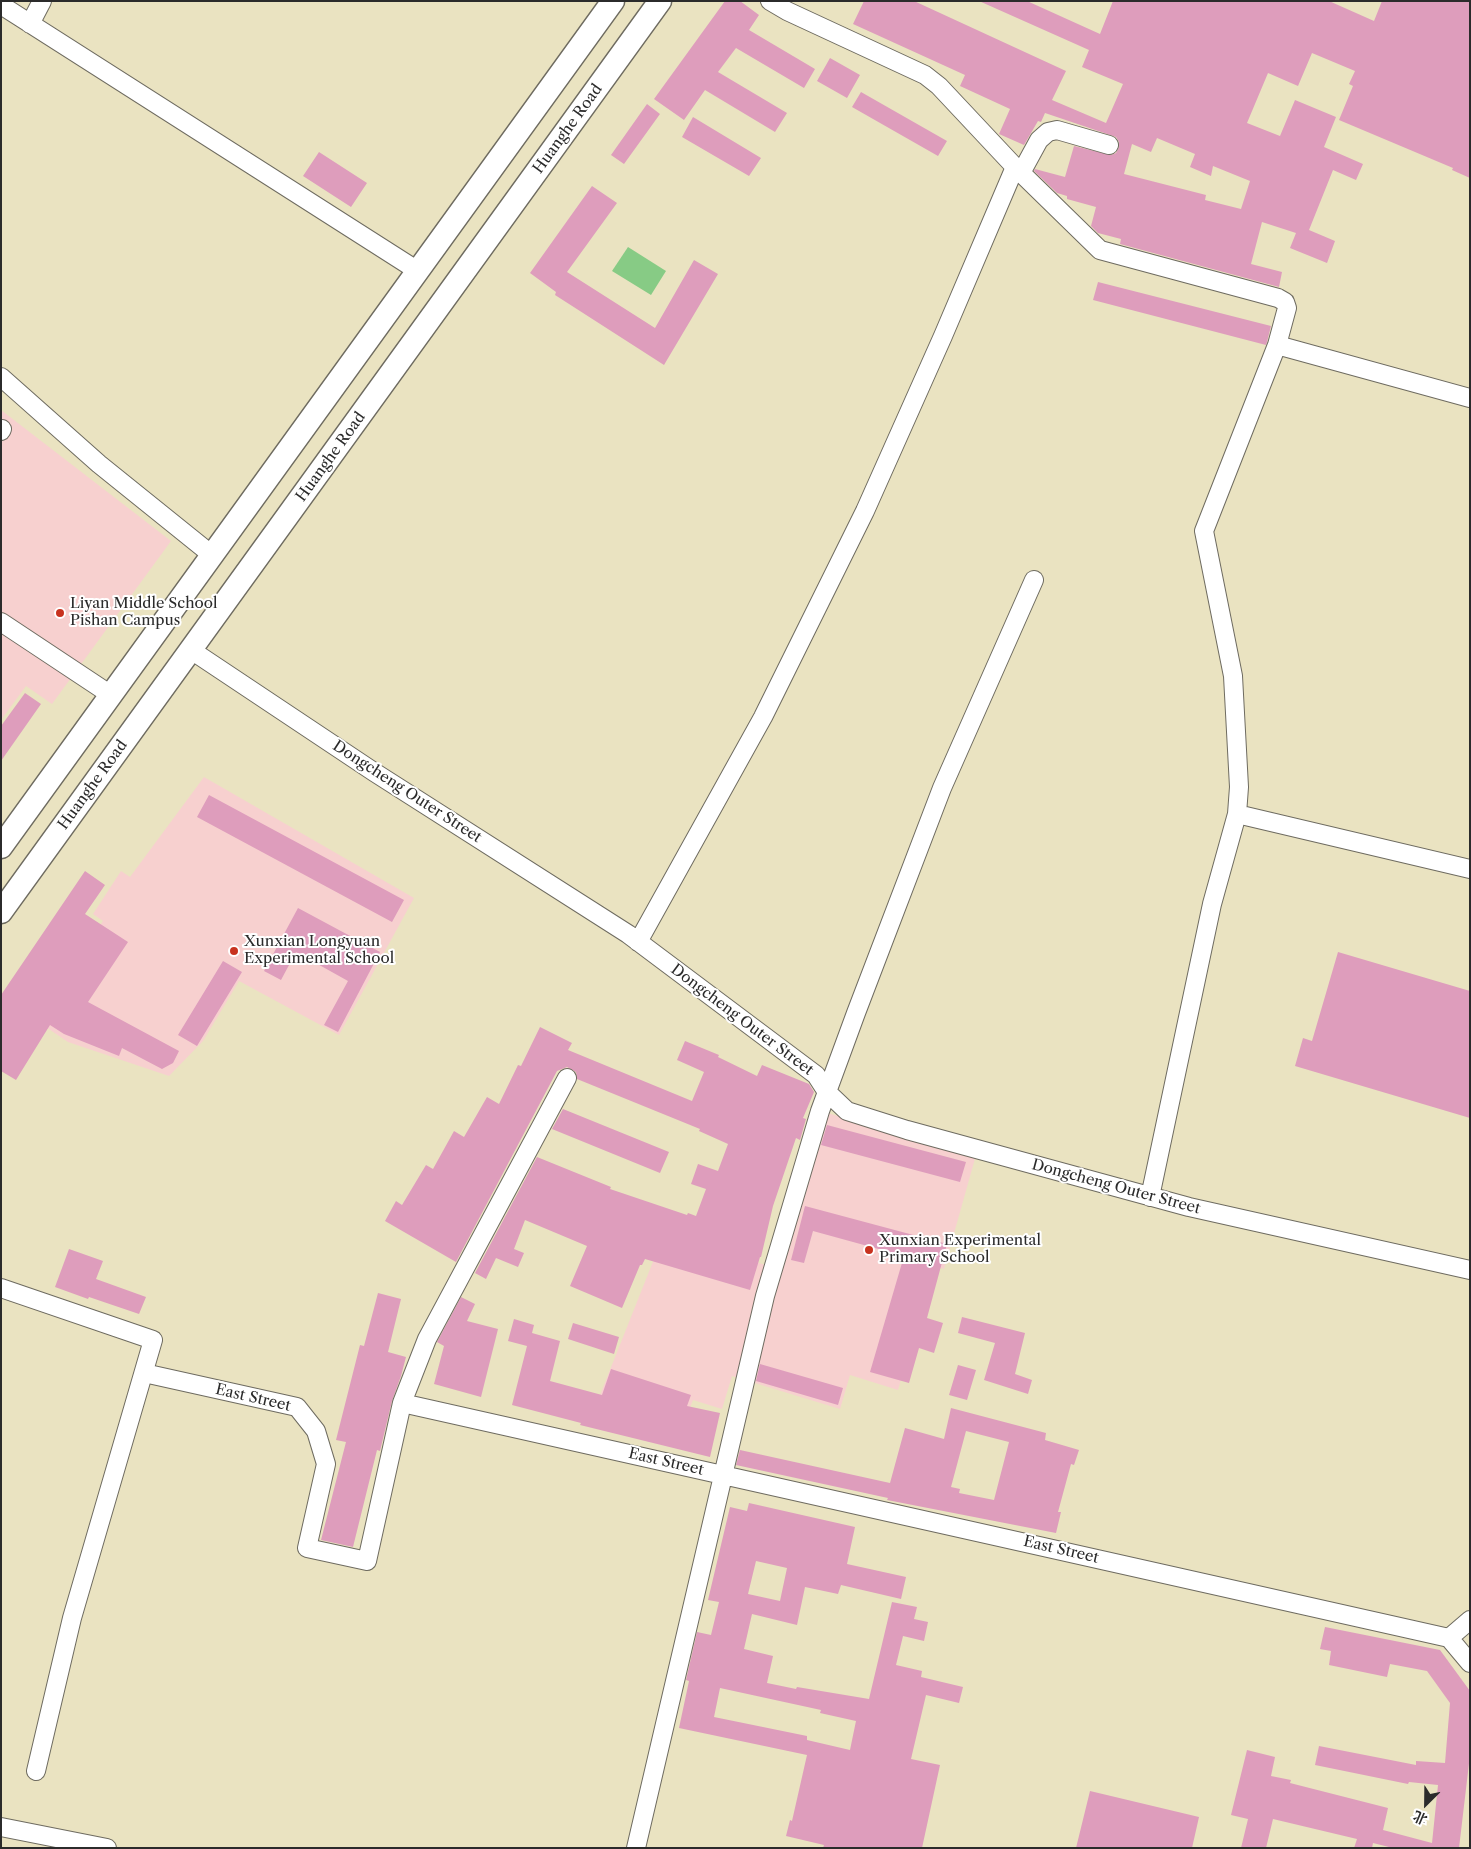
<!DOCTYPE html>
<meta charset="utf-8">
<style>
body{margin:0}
#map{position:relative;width:1471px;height:1849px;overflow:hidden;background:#eae3c1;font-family:"Libre Caslon Text","Noto Serif SC",serif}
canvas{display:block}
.frame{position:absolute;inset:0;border:2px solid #2b2b2b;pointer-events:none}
.north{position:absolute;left:1401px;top:1779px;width:50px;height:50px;-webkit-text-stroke:4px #fff;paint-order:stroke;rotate:203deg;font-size:14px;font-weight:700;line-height:20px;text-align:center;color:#2b2b2b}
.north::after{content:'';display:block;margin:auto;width:18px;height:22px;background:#2b2b2b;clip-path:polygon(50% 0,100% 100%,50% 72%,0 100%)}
</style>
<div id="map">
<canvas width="1471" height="1849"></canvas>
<div class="frame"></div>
<div class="north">北</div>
</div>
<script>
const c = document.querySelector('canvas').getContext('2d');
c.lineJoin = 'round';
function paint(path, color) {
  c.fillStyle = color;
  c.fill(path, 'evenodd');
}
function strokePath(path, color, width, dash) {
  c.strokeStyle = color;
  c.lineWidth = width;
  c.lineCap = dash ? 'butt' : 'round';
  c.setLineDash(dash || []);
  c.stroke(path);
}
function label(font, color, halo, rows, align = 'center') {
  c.font = font + ' "Libre Caslon Text",serif';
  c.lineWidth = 4;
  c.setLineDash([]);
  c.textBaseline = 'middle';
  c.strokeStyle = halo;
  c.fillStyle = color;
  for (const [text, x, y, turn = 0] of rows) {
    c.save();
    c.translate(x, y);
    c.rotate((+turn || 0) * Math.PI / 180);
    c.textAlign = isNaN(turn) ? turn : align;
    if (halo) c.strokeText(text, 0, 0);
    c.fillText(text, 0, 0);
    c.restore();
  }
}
const built = new Path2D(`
 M1,410L171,541L52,704L26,686L1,720Z
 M204,777L414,898L339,1035L239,981L203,1041L169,1076L68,1042L31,1017L36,1020L103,921L93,914L121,871L130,877Z
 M827,1113L976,1155L944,1269L933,1266L898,1390L850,1375L840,1409L732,1376L722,1409L693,1400L689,1410L600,1395L664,1234L782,1270Z`);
const green = new Path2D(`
 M628,247L666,271L651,295L612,271Z`);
const building = new Path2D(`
 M725,1H740L759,15L749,30L815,69L804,88L736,48L718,72L787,113L775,132L705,90L684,120L654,99Z
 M864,1H914L1066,71L1052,100L1106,123L1123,84L1082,67L1089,50L979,1H1027L1100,34L1113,1H1329L1374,21L1382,1H1470V178L1452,170L1453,168L1339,120L1353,86L1349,84L1355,71L1312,53L1298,86L1268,73L1247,123L1280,136L1295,100L1336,117L1324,147L1363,164L1356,180L1333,170L1309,230L1335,241L1327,263L1290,248L1296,233L1262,222L1251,264L1282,272L1279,287L1120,244L1121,239L1098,233L1091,226L1096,207L1067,199V196L1057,193L1034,171L1035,169L1065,177L1074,146L1111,155L1116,153L1119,147V142L1116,137L1045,113L1041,122L1038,121L1024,145L999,134L1010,109L960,86L965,75L853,24ZM1157,138L1195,154L1190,167L1211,176L1213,166L1250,181L1241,209L1205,200L1206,195L1124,174L1132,144L1151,152Z
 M830,58L860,75L847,98L817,81Z
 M861,92L947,141L938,156L852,107Z
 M647,104L660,114L624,164L611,155Z
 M693,117L761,158L749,176L682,137Z
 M319,152L367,183L351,207L303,176Z
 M592,186L617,203L567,272L655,328L694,260L718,274L664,365L555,295L556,292L530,273Z
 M1098,282L1271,326L1267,342L1266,345L1093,300Z
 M25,693L41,704L1,761V726Z
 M209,795L404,900L392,922L197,817Z
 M85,871L105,885L85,914L128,942L88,1002L179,1051L173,1063L162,1069L122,1048L119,1056L64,1034L50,1025L16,1080L1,1071V995Z
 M298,908L380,952L338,1032L324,1025L348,981L296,952L281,980L264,971Z
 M1338,952L1470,991V1118L1295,1066L1303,1038L1312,1041Z
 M223,961L242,972L197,1046L178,1035Z
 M540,1027L572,1043L568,1050L692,1101L704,1072L677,1060L685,1041L719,1055L718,1057L757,1076L762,1065L809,1084L814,1092L803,1118L806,1119L800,1140L796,1138L773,1206L761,1257H760L750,1290L645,1259L642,1265H640L622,1308L570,1286L587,1246L525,1220L514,1249L524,1253L518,1267L496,1258L486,1279L475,1273L537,1157L611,1187L610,1189L687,1215L688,1213L696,1216L706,1189L691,1184L698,1164L718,1171L728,1144L699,1131L700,1129L577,1079L576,1072L567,1067L557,1071L456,1262L385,1221L396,1201L402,1205L426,1165L433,1169L454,1131L464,1137L487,1097L499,1104L518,1065L521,1066Z
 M563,1109L669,1152L660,1173L552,1129Z
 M827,1125L966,1162L960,1182L821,1145Z
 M805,1206L947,1244L927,1318L943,1323L934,1353L919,1348L909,1383L870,1372L904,1256L813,1231L804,1263L791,1260Z
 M69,1249L103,1261L96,1279L146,1297L139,1314L89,1297L88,1299L55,1287Z
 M378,1293L401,1299L388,1352L406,1357L401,1376L392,1401L380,1451L377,1450L353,1547L321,1540L346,1442L336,1440L360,1345L364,1346Z
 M461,1297L475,1304L467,1321L498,1329L481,1397L434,1384L444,1346L437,1342Z
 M962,1317L1025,1333L1015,1374L1032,1380L1028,1394L984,1380L995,1343L958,1333Z
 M514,1319L534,1325L532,1333L560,1341L550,1381L602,1395L611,1369L691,1395L687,1406L720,1413L710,1457L580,1425L581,1423L512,1405L527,1346L508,1341Z
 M573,1323L619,1337L614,1354L568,1339Z
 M760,1364L843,1388L838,1405L756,1381Z
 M958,1365L976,1370L967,1400L949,1395Z
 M951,1408L1046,1433L1045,1440L1079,1450L1074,1465L1071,1464L1058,1512H1061L1056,1533L887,1500L888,1498L736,1465L740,1450L890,1483L905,1428L944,1439ZM966,1431L1009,1442L994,1500L959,1493L960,1489L951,1487Z
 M749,1503L855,1527L847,1564L906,1577L901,1599L841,1585L838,1594L805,1587L797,1625L752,1614L744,1649L773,1656L767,1683L796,1689L797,1687L869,1699L892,1602L917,1607L914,1619L928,1622L924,1641L903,1636L896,1665L922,1671L921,1677L963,1687L959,1703L926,1695L911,1759L940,1765L922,1848H823L824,1845L786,1836L790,1820L792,1821L807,1755L679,1728L689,1681L686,1680L697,1632L711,1635L719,1602L708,1600L730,1507L747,1511ZM756,1561L787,1568L780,1601L748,1594ZM720,1688L821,1710L820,1713L856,1721L850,1750L807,1740V1736L714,1717Z
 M1325,1627L1440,1650L1470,1691V1755L1459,1848H1393L1373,1843L1372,1848H1354L1357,1839L1273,1819L1266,1848H1241L1248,1819L1231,1815L1247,1750L1275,1757L1271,1776L1291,1780L1290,1783L1388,1808L1383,1830L1432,1843L1438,1785L1409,1782L1408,1784L1315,1765L1319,1746L1416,1765V1761L1445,1763L1450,1703L1427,1671L1390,1664L1387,1677L1329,1665L1331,1651L1320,1649Z
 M1090,1791L1199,1817L1192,1848H1076Z`);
const minor = new Path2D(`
 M770,1L787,11L925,75L939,86L1015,167L1100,250L1278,298L1285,302L1287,308L1277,345L1470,398
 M1,5L418,271
 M30,24L42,1
 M1021,173L1039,140L1048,132L1057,130L1109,145
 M1,377L99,464L212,555
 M1,431L2,429
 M1,622L111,695
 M191,650L374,772L628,934L816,1075L827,1092L847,1111L907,1130L1189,1207L1470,1270
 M1237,814L1470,869
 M638,942L763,717L865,511L943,336L1015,167
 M1150,1197L1212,904L1237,814L1239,787L1233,676L1204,531L1277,345
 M1,1288L153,1340L72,1618L36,1771
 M144,1373L297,1407L316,1431L326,1464L307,1548L367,1561L402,1403L1449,1638
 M402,1403L427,1339L567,1078
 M1470,1620L1449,1638L1470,1663
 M1,1827L107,1848
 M636,1848L765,1296L820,1111L856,1013L942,788L1034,580`);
const major = new Path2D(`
 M1,847L613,1
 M1,912L660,1`);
const markers = [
 [60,613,5,"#c8321e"],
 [234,951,5,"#c8321e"],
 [869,1250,5,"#c8321e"]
];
const streetNames = [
 ["Huanghe Road",568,129,-54],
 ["Huanghe Road",331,457,-54],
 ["Huanghe Road",93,785,-54],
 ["Dongcheng Outer Street",407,792,33],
 ["Dongcheng Outer Street",742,1020,37],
 ["Dongcheng Outer Street",1116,1187,15],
 ["East Street",253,1398,13],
 ["East Street",666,1462,13],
 ["East Street",1061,1550,13]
];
const poiNames = [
 ["Liyan Middle School",70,604],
 ["Pishan Campus",70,621],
 ["Xunxian Longyuan",244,942],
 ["Experimental School",244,959],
 ["Xunxian Experimental",879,1241],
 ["Primary School",879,1258]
];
paint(built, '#f7d0cf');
paint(green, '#87cb85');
paint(building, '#de9dbc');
strokePath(minor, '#6e6b60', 20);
strokePath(major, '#6e6b60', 25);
strokePath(minor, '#fff', 18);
strokePath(major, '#fff', 22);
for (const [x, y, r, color] of markers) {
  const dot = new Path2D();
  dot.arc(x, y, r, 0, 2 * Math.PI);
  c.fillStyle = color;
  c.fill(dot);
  strokePath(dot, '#fff', 2);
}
label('15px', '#2b2b2b', '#fff', streetNames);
label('15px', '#2b2b2b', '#fff', poiNames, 'left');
</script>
